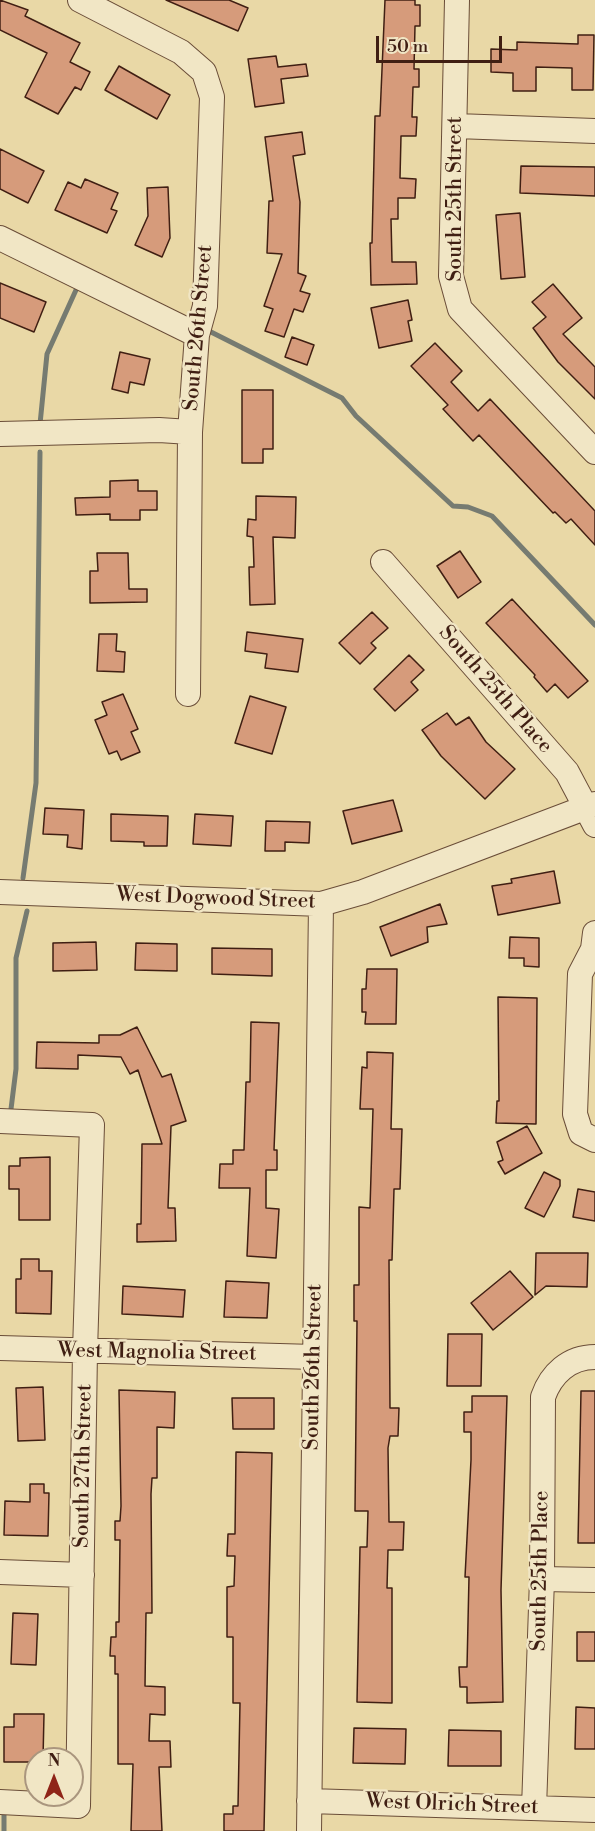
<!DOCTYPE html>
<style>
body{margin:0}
#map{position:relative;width:595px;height:1831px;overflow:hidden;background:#e9d8a6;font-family:"Libre Bodoni",serif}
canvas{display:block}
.north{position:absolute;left:24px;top:1747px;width:60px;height:60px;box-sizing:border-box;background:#f1e6c5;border:2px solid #aa967e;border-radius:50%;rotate:0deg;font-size:16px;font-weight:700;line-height:24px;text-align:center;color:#401f13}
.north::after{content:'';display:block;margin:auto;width:21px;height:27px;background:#8f2418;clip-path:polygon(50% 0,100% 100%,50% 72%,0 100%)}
.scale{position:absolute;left:376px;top:36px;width:126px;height:27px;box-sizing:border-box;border:3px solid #401f13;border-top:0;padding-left:8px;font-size:18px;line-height:21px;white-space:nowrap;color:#401f13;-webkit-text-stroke:4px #f1e6c5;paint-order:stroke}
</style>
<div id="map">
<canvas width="595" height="1831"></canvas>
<div class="north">N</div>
<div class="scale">50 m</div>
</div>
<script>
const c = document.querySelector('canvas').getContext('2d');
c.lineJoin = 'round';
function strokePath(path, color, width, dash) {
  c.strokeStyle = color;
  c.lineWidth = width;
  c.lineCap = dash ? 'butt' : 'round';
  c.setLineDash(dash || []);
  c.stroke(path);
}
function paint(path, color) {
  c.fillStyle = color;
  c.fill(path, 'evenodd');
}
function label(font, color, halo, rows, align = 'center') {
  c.font = font + ' "Libre Bodoni",serif';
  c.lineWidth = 5;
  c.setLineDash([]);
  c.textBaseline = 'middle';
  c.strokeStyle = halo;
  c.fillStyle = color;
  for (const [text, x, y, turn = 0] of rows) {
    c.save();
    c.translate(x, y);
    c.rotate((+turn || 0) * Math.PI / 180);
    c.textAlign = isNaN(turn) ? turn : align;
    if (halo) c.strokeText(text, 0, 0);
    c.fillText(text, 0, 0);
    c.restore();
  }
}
const stream = new Path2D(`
 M211,332L342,398L356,416L453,506L468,507L492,516L595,625
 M40,424L47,354L76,290
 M23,878L36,783L40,452
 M11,1109L16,1069V958L27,911
 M4,1812V1831`);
const building = new Path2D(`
 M0,0L28,10L25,16L80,43L70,62L90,72L81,90L75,87L58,114L25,97L47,53L0,30Z
 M166,0H229L248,8L238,31Z
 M385,0H415V5H420V26H415L414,69H419V87H413L412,117H417L416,136H401L400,178L416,179L415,198H398V219H391L392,262H416L417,284L371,285L370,243H372L375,116H380Z
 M578,35H594L593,90H572V68L536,67V91H513V73L491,72V49L517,50V42L578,44Z
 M276,56L278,67L306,64L308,76L281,79L284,103L255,107L248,59Z
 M119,66L170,95L157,119L105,90Z
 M302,132L305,154L293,156L300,202L298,273L306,276L300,291L310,294L303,312L294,309L284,337L265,331L273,309L264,306L282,254L267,253L269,201H273L265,137Z
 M0,149L44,171L28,203L0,189Z
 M521,166L595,167V196L520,193Z
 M85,179L118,193L111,209L117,211L107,233L55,210L68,182L81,188Z
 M168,187L170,238L162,257L135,245L148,216L147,188Z
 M520,213L525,277L501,279L496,215Z
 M0,283L46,302L34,332L0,318Z
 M553,284L582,318L563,334L595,367V399L558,362L533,328L546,317L532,302Z
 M408,300L412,320L408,321L412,341L379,348L371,308Z
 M292,337L314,345L307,365L285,357Z
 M435,343L462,371L451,382L478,411L490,399L595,511V545L571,519L566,523L555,512L553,513L479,435L473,441L443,409L448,405L411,366Z
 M120,352L150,359L144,385L130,382L128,393L112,389Z
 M242,390H273V449H263V463H242Z
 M138,480V491H157V510H140V520H110V514L76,515L75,498L110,497V481Z
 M256,496L296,497L295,538L273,537L275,604L250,605L249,567H254L253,537L247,536L248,519L256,520Z
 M460,551L481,582L458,598L437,566Z
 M97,553H128L129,589H147V602L90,603V571H98Z
 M512,599L588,681L568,698L555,684L547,692L534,677L535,675L486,623Z
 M372,612L388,628L371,643L376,648L360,664L339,643Z
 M247,632L303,639L298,672L265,668L267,654L245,651Z
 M99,634H117L116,651L125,652L124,672L97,671Z
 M409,655L424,670L411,682L418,690L395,711L374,689Z
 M123,694L138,729L131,732L140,752L121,760L117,751L109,754L95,720L107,715L102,702Z
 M250,696L286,707L272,754L235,743Z
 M447,713L456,725L469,717L486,742L515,769L485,799L441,756L422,730Z
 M393,800L402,831L352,844L343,811Z
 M45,808L84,810L82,849L67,847L68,835L43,834Z
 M111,814L168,816L167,846H144V842L111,841Z
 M195,814L233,816L231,846L193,844Z
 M266,821L310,822L309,843L285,842V851H265Z
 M554,871L560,903L498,915L492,886L512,883L511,879Z
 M440,904L447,924L427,927L428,942L391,956L380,927Z
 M510,937L539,938V967L524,966V958H509Z
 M96,942L97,970L53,971V943Z
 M136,943L177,944V971L135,970Z
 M212,948L272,949V976L212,974Z
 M367,969H397L396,1024H365L366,1012H362V989H366Z
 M498,997L537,998L536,1124L496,1123L497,1101H499Z
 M251,1022L279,1023L274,1150H277V1170H266V1208L279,1209L276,1258L247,1256L250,1188H219L220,1164H233V1150H244L246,1082H250Z
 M137,1027L162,1077L171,1074L186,1121L171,1126L168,1208H175L176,1241L137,1242V1224H141L142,1144H162L138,1070L130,1074L121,1057L78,1055V1069L36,1068L37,1042L99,1043V1035H120Z
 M367,1052L393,1053L391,1129H402L400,1189H394L392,1260H389L390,1408H399L398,1436H390L388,1448L389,1522H404L403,1550H388L387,1588H392V1703L357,1702L360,1547H367L368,1511H355L357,1321H354V1285H359V1207L370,1208L373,1109H360L362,1067L367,1068Z
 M527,1126L542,1153L505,1174L498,1162L503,1160L497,1142Z
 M50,1157V1220H19V1189H9V1166H20V1158Z
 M544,1172L560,1180V1186L544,1217L525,1208Z
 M578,1189L595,1192V1221L573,1217Z
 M536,1253H588L587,1287L546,1286L535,1295Z
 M21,1259H39V1271H52L51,1314L16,1313V1279H21Z
 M510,1271L533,1297L493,1330L471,1303Z
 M226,1281L269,1283L267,1318L224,1317Z
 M123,1286L185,1290L183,1317L122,1314Z
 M448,1334H482L481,1386H447Z
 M43,1387L45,1440L18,1441L16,1388Z
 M119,1390L175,1392L174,1428L157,1427V1478H152L151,1494L152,1613H146L145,1686L165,1687V1715L150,1714L149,1741H170L171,1767H159L162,1831H131L133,1764H118V1674H115V1656H110L111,1637H116V1622H119L120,1540H115V1521H120L121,1506Z
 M581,1391H595V1543H578Z
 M472,1396H507L501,1590L503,1702L467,1703V1687H460L459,1667H467L469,1577H465L471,1460V1432H464V1412H472Z
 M232,1398H274V1429H233Z
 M236,1452L272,1453L264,1831H224V1814H233V1806H238L240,1703H233V1637H227V1587L234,1586L235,1556H227L228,1534H235Z
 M30,1484H44V1493H49L48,1536L4,1535L5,1501L30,1502Z
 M13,1613L38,1614L36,1665L11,1664Z
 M577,1632H595V1661H577Z
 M576,1707L595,1708V1749H575Z
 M14,1714H44L43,1759H36V1762H4V1727H14Z
 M354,1728L406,1729L405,1764L353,1763Z
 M449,1730L501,1731V1766H448Z`);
const minor = new Path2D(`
 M80,0L181,52L204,72L212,97L205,306L197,335L190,432L188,694
 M457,0L451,276L460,309L595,452
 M456,126L595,131
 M0,238L197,335
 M0,434L159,430L190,432
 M383,562L567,772L595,825
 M0,892L321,904L363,892L595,804
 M595,933L593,949L580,974L575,1114L581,1133L595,1140
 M0,1121L92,1125L85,1351L78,1806L0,1802
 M0,1348L314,1357
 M0,1572L82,1575
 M542,1579L595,1580
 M309,1801L595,1810
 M534,1808L542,1579L543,1397C551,1374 569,1357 595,1357
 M309,1831L321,904`);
const streetNames = [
 ["South 25th Street",456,199,-90],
 ["South 26th Street",199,328,-85],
 ["South 25th Place",495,690,49],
 ["West Dogwood Street",216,899,2],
 ["West Magnolia Street",157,1353,1],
 ["South 26th Street",314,1367,-89],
 ["South 27th Street",84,1466,-89],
 ["South 25th Place",541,1571,-89],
 ["West Olrich Street",452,1805,2]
];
strokePath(stream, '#767b71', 5);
paint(building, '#d69b7b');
strokePath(building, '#401f13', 1.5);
strokePath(minor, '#6a4d38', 26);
strokePath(minor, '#f1e6c5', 24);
label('21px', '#401f13', '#f1e6c5', streetNames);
</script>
